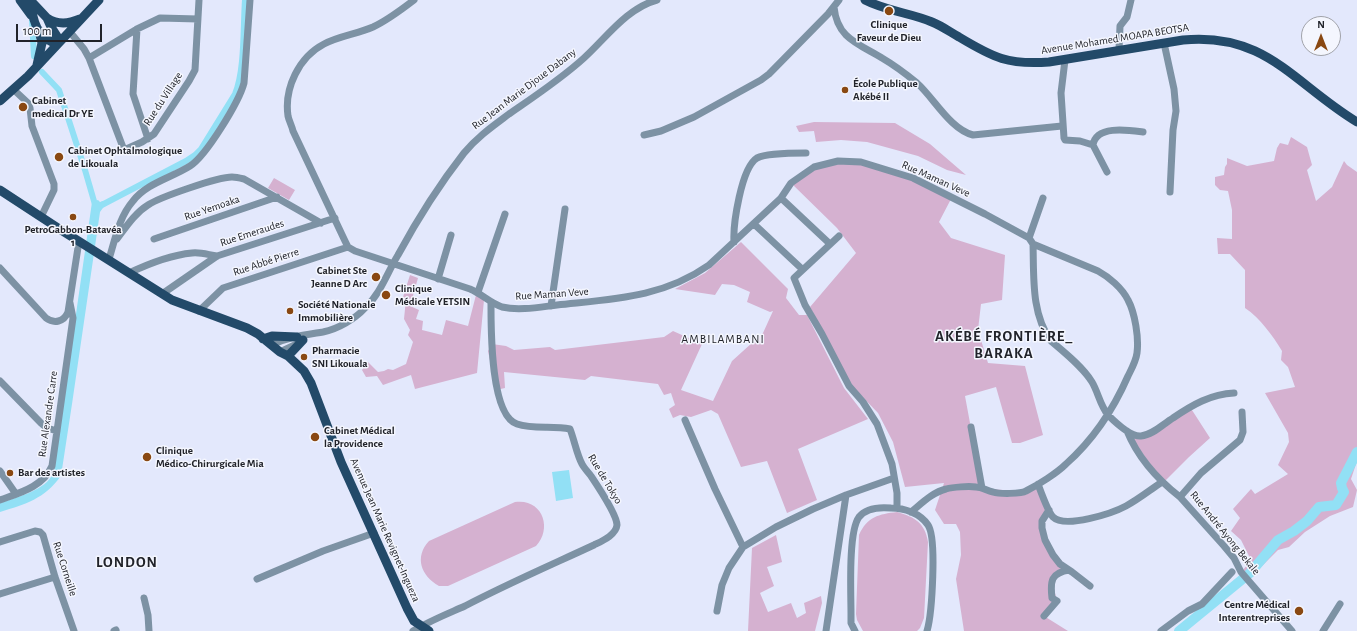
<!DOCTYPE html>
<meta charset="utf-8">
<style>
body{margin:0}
#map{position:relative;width:1357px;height:631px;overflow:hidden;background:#e3e8fc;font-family:"Alegreya Sans",sans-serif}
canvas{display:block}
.north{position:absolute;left:1301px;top:16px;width:40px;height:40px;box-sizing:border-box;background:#f4f6fe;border:1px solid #a0a2a9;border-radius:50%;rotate:0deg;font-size:11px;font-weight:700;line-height:16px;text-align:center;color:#21232a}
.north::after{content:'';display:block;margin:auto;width:14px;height:18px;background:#894812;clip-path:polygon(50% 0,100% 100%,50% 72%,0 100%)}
.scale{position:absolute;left:16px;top:24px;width:86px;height:18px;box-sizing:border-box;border:2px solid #21232a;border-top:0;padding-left:5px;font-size:12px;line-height:14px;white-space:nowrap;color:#21232a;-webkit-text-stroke:3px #f4f6fe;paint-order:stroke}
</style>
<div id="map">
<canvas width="1357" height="631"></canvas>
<div class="north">N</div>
<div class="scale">100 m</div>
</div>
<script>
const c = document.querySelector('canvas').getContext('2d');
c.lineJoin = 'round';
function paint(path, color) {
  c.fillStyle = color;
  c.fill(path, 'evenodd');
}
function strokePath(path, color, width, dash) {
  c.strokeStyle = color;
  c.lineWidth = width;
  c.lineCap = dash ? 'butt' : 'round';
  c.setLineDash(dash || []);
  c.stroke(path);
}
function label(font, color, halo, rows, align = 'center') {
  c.font = font + ' "Alegreya Sans",sans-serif';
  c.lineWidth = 3;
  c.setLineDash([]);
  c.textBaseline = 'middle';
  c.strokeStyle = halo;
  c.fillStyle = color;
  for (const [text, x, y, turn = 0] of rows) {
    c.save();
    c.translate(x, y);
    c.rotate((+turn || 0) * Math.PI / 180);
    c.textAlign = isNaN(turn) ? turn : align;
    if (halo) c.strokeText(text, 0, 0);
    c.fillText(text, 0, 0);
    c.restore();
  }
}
const green = new Path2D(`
 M814,122L895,123L930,144L966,175L947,170L918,156L867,142L841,140L816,142L814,131L799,132L796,126Z
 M1291,137L1307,147L1312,165L1307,170L1316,201L1332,187L1344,161L1347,165L1357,172V461L1351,479L1357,490L1353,507L1330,516L1305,532L1289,547L1278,550L1250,578L1243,570L1251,560L1241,540L1231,531L1240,518L1233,509L1251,489L1255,494L1288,474L1278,465L1289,442L1288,433L1265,393L1295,387L1288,367L1281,360L1282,351C1273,336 1260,318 1245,308V270L1230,254H1218L1217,238L1232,239V210L1228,191L1220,190L1215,185V177L1224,175L1225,167L1227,164V158L1247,166L1274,161L1277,148L1280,143L1288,145Z
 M838,161L861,162L904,175L951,199L939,222L951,238L1005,255L1002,300L981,304L978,330L988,363L1025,366L1043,435L1020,443H1012L996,387L965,396L982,488L1024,492L1038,484L1049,510L1042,521L1045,540L1069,570L1052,581L1057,601L1044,616L1068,631H964L956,579L961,555L960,532L956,524H944L935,510L944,483L905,487L893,442L878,413L852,386L810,307L856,253L837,228L791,183L814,167Z
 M274,178L295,190L289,200L268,188Z
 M741,242L788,289L786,298L799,315H807L844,388L868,419L798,449L817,500L787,513L767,461L741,467L718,414L711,410L691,417L680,415L673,418L669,409L675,405L671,393L664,395L658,384L591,376L585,380L504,372L505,388L496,390L488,351L492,344L506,346L514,350L550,347L555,350L664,337L673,331L702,344L681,390L713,401L732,361L763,333L773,311L770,312L747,302L750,292L734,285L722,284L715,295L675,289L705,273Z
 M410,275L418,278L410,306L419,310L416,319L423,321L422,330L442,335L446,320L468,326L476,295L484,300L477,373L415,389L411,375L383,385L377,376L366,377L362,370L368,362L378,372L384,371L388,369L393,370L406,364L413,342L408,335L410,330L404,319L406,299L403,297Z
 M1190,407L1210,438L1189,457L1163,483L1127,431L1140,436Z
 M515,502C542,498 553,528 536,546L448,586H439C421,576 414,557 429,541Z
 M897,512C915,517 925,523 928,542L924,618L920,628L917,631H863L857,620L856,614L859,535C867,517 879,514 897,512Z
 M776,535L782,562L767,567L774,586L760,593L768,612L791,603L797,618L806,613L804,603L821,596L822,603L815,631H748L752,548Z`);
const water = new Path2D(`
 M98,200L100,202L103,201L105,205L100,212L72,404L61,476C44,499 26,504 0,512V503C15,498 42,491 51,477C52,474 53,471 54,468L92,202Z
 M569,470L573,498L556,501L552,472Z`);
const canal = new Path2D(`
 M32,21L34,56
 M42,72L59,90L85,170L96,208
 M98,207L186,161L195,155L201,149L235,94C245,70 243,27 245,0`);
const river = new Path2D(`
 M1179,631L1250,573L1278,540L1294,531L1307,521L1319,507L1336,505L1344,492L1342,488L1341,483L1357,452`);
const minor = new Path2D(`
 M414,0C401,10 388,20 373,27C357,34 339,36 324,44C299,57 284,88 288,116C289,121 292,126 293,131L345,241L348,247L355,251L470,289C482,294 490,303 502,307C519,311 540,307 557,305C613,299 662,298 709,265L781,198L791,183L814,167L838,161L861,162L913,178L985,214L1029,238L1033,244
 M834,7C835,17 839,28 846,35C856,45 871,51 882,58C894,65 906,74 917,83C934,98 950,129 973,135L1062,126
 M137,29L133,94L148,139
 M70,32L84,49L89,58L124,150L142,142L154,134L189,81L195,70L199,0
 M1164,43L1174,89L1176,111L1173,130L1170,192
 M1119,50L1120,26L1127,17L1131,0
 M89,58L137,29L160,18L198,19
 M1065,60L1061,93L1064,138L1065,140L1080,141L1093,145L1107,172
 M13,89L28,103L30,108L32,126L54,184V190L41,217
 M644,135L661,131L694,117L761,80L769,74L828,14L839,0
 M1093,145C1096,125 1128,130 1143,132
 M781,198L830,244
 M754,224L802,269
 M839,236L794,278L805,305L822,334L849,386L863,402L877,424L892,464L897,493V508
 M1029,238L1043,198
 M117,239C126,227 135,213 148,205C160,197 218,177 232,177C236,177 240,178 244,179L321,223
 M154,239L277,197
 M734,242C733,225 741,168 757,158C767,153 794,153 806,153
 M1033,244C1034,276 1031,314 1051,341C1064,352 1083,367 1092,382C1098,392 1100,405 1108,415C1115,422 1131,437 1141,436C1153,435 1163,424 1173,418C1192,405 1211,394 1234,393
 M109,259C115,240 119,217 133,201C147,183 171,178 190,166C206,156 239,102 244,83L250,0
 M0,268L46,318C54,324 64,322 68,312L79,241
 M129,273C148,264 171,255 192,253C201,252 209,255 217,256
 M438,279L451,235
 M478,292L505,214
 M162,294L217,256L335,218
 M551,306L565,209
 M199,311L223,288L348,247
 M271,345C288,337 305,335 323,332C338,329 355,319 365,308C381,293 387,273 398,255C417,220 439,185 464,153C477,137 493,126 509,114C535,96 561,79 584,58C606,38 627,8 657,0
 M280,352L299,343
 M0,381L41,423L47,428L57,431
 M1242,412L1243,432L1240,440L1201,473L1180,497L1224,546L1234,558L1241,572L1292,631
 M685,420L715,489L743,547
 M971,427L982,488
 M1127,431C1138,458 1157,479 1180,497
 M0,471L16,494
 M1038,484C1041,492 1048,512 1053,517C1065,529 1113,513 1126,506C1139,499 1150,490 1162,482
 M0,500C19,493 43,487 52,466L73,318L70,303
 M1049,510L1042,521V528L1045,540L1053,555L1060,564L1072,572L1090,586
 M911,512C921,504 933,492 946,489C953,487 969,486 976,487C982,487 987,491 993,492C999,494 1021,494 1026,491C1038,485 1057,473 1066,464C1093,440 1114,408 1128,376C1132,368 1136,361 1137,353C1139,338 1135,313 1128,300C1122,288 1109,277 1098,271L1033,244
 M0,542L35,531L40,532L43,535L55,577L74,631
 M257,579L323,551L374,533
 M0,594L55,577
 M144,598L148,615L149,631
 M717,611L722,585L729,568L743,547L776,527L813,509L846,495L894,478
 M1044,616L1057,601L1052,598C1050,581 1051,573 1069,570
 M114,631L116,630
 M413,631C429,621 447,614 465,606C507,584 551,565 594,545C602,541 616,535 617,525C617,515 597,485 591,476C588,472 584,468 582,464C577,455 574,439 570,429C553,425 534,430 517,424C490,415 491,327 491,302
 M826,631L846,495
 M855,631L851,623V614C851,593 848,532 859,517C866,508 880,507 891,508C904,508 920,513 928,525C937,538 932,614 927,631
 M1161,631L1188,611L1202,604L1232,572
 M1323,631L1340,604`);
const major = new Path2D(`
 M20,0L31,15
 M30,0L47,18L51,27L60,41
 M865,0C886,11 911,13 932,22C942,26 950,32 959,37C994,58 1008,65 1049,62L1183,40C1266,32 1294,84 1357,122
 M31,1C32,20 37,39 58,44
 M47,18C58,25 68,24 80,19
 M37,65L42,43L40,35
 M0,101L28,76L99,0
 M0,190L61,230L172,300L247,328L258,334L280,352L288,356L304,371L311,383L341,462L407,608L414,621L429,631
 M263,339L272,336L297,337
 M288,356L303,340`);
const markers = [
 [889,11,5,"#894812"],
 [845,90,4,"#894812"],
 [23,107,5,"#894812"],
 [59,157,5,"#894812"],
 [73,217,4,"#894812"],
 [376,277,5,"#894812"],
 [386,295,5,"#894812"],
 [290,311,4,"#894812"],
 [304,357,4,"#894812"],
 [315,437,5,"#894812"],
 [147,457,5,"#894812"],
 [10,473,4,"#894812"],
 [1299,611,5,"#894812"]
];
const poiNames = [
 ["Clinique",889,25,"center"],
 ["Faveur de Dieu",889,38,"center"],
 ["École Publique",853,84],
 ["Akébé II",853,97],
 ["Cabinet",32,101],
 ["medical Dr YE",32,114],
 ["Cabinet Ophtalmologique",68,151],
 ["de Likouala",68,164],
 ["PetroGabbon-Batavéa",73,230,"center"],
 ["1",73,243,"center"],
 ["Cabinet Ste",367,271,"right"],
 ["Jeanne D Arc",367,284,"right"],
 ["Clinique",395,289],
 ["Médicale YETSIN",395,302],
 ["Société Nationale",298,305],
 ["Immobilière",298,318],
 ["Pharmacie",312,351],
 ["SNI Likouala",312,364],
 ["Cabinet Médical",324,431],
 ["la Providence",324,444],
 ["Clinique",156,451],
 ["Médico-Chirurgicale Mia",156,464],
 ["Bar des artistes",18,473],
 ["Centre Médical",1290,605,"right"],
 ["Interentreprises",1290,618,"right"]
];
const streetNames = [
 ["Avenue Mohamed MOAPA BEOTSA",1115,39,-9],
 ["Rue Jean Marie Djoue Dabany",524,89,-37],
 ["Rue du Village",163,99,-57],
 ["Rue Maman Veve",936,179,24],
 ["Rue Yemoaka",212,208,-19],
 ["Rue Emeraudes",252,233,-18],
 ["Rue Abbé Pierre",266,262,-18],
 ["Rue Maman Veve",552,294,-4],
 ["Rue Alexandre Carre",48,414,-82],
 ["Rue de Tokyo",605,479,59],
 ["Avenue Jean Marie Revignet-Ingueza",385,530,66],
 ["Rue André Ayong Bekale",1225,533,51],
 ["Rue Corneille",65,569,72]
];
const neighbourhoodNames = [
 ["AMBILAMBANI",723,339]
];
const districtNames = [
 ["AKÉBÉ FRONTIÈRE_",1004,336],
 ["BARAKA",1004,353],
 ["LONDON",127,562]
];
paint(green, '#d5b1d0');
paint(water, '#92e0f5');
strokePath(canal, '#92e0f5', 6);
strokePath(river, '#92e0f5', 10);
strokePath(minor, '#7d92a4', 7);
strokePath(major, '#234a69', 9);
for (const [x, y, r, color] of markers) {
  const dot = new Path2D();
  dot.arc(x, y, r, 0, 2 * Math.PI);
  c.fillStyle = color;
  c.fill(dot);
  strokePath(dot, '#f4f6fe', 1.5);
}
label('bold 11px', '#21232a', '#f4f6fe', poiNames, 'left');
label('11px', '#21232a', '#f4f6fe', streetNames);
c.letterSpacing = '1px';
label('12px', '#21232a', '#f4f6fe', neighbourhoodNames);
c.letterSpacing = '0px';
c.letterSpacing = '1px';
label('bold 15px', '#21232a', '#f4f6fe', districtNames);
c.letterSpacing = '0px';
</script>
